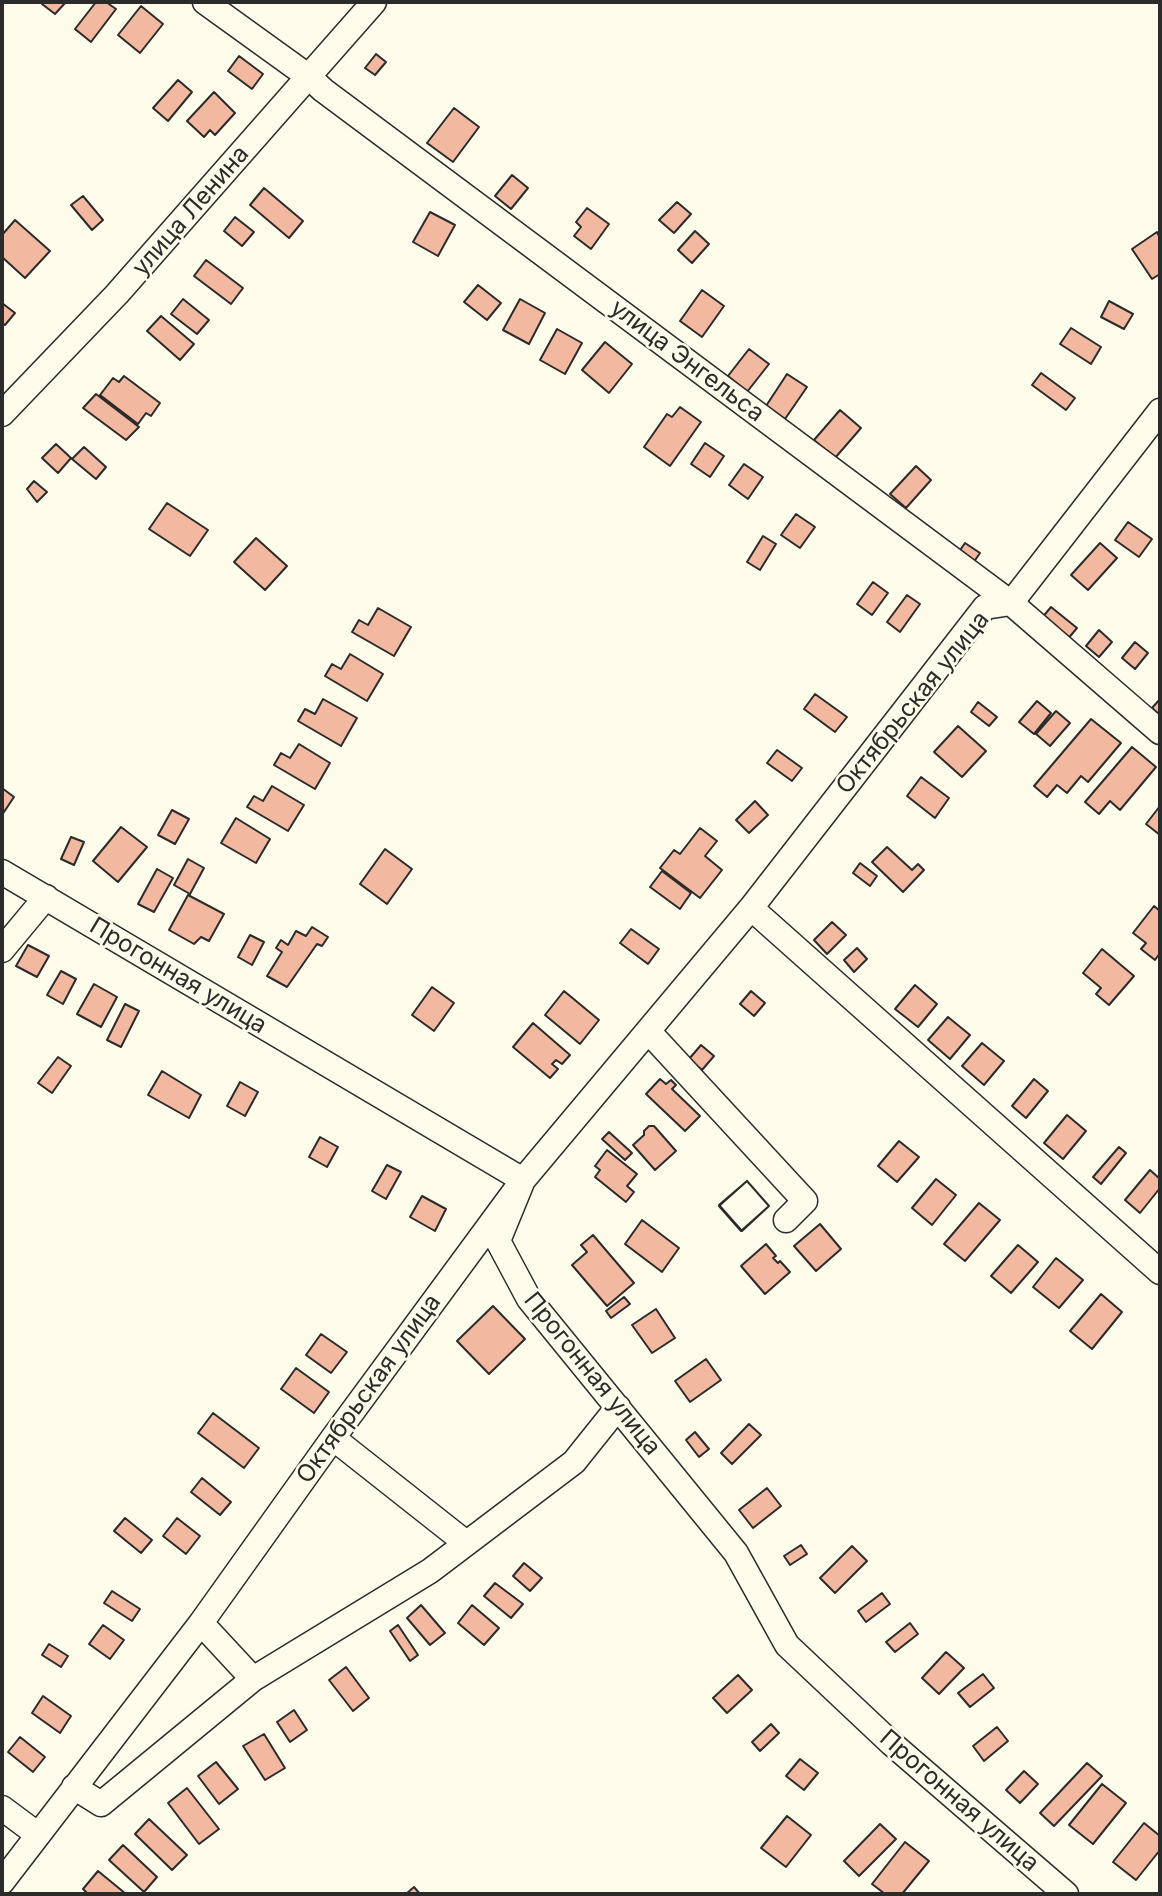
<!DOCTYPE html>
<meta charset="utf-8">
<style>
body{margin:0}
#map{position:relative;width:1162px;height:1896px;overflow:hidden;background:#fdfbea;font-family:Inter,sans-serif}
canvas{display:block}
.frame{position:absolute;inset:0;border:4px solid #2b2b2b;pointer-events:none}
</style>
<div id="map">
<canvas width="1162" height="1896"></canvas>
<div class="frame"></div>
</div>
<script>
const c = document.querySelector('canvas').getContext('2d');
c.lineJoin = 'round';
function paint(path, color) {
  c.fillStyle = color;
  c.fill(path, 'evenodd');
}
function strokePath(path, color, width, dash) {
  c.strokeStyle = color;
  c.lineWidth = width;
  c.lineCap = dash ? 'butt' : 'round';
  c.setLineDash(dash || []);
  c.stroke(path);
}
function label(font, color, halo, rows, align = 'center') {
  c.font = font + ' Inter,sans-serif';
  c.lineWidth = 5;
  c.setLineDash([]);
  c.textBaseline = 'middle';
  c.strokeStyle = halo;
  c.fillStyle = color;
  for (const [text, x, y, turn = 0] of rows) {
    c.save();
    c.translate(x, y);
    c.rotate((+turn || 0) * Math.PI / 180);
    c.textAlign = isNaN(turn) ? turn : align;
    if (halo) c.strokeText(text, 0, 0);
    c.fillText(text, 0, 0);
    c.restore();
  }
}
const building = new Path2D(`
 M44,2H66L55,14L42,4Z
 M96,2H106L116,9L91,42L75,29Z
 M141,6L163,24L140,53L118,35Z
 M376,54L386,62L375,75L365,68Z
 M239,56L263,74L252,89L228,71Z
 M178,80L192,92L168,121L153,108Z
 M214,92L235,113L215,135L210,130L204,137L187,121Z
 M454,108L479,127L453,162L427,143Z
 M512,175L528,188L511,209L495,196Z
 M264,188L303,221L289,238L250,205Z
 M83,196L103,220L92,230L71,205Z
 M677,202L691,214L674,233L659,220Z
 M587,208L609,224L591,249L574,236L581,227L576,222Z
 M430,212L455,225L438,256L413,242Z
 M235,217L254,232L242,246L224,231Z
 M15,220L50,251L25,278L2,257V235Z
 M695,231L709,244L692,263L678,250Z
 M1157,232L1160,238V274L1152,279L1132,249Z
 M206,260L243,288L231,304L194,276Z
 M478,285L501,303L487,320L464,302Z
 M702,290L724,306L702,337L680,321Z
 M183,299L209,320L197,334L171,314Z
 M520,299L545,313L529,344L503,330Z
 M1109,301L1133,314L1124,329L1101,317Z
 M2,303L15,313L5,325L2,323Z
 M161,316L194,344L180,360L147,331Z
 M1071,328L1101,347L1091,364L1060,344Z
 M557,329L582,343L565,374L540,360Z
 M605,342L632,364L609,393L582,370Z
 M749,349L769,364L747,392L728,376Z
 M1041,373L1075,398L1066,410L1032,385Z
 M787,374L807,387L785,419L766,406Z
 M124,376L160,403L151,416L146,413L138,424L100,395L113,378L119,382Z
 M96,394L139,427L126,440L83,408Z
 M680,407L701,422L670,466L644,447L667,414L672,417Z
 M840,410L861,428L835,458L814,440Z
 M705,443L724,456L710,477L691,464Z
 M56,444L71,458L58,473L42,458Z
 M84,447L106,467L96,479L72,459Z
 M744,464L763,477L748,499L729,485Z
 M916,466L931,480L906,508L890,494Z
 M34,481L47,492L37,502L27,489Z
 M167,503L208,530L190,556L149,529Z
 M796,514L815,527L800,548L781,535Z
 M1128,522L1152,539L1139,557L1115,540Z
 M763,536L776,544L760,570L747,562Z
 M256,538L287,566L265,590L234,562Z
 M965,543L980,553L969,569L954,559Z
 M1100,543L1117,558L1088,590L1071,575Z
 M873,582L888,593L872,615L857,604Z
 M907,595L920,604L900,632L887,622Z
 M1051,607L1077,628L1067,640L1041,619Z
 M378,608L411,627L394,656L352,632L359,620L368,625Z
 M1099,630L1112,642L1099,657L1086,646Z
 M1135,642L1148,653L1135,669L1122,658Z
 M350,654L383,674L367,701L325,676L332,664L341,669Z
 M815,694L847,717L835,732L804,709Z
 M323,699L357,718L341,746L298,721L305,709L315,714Z
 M1160,699V715L1152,708Z
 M1037,701L1051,713L1034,734L1019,722Z
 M978,702L997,717L989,726L971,712Z
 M1056,711L1070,723L1050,746L1036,734Z
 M1091,719L1121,743L1088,782L1081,776L1067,793L1057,785L1047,797L1034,786Z
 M958,726L986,751L962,777L934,752Z
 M299,744L330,763L315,789L274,765L281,753L290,758Z
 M1132,747L1156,767L1120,810L1110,801L1099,814L1085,802Z
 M777,750L802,768L792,781L767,763Z
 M921,777L949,798L935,818L907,796Z
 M272,786L304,805L288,831L247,807L254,796L263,801Z
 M2,788L14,797L2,815Z
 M755,801L768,815L749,833L736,820Z
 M1160,806V835L1146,824Z
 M172,810L189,819L175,844L158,835Z
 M236,818L270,839L256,863L221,843Z
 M121,827L147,847L118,882L93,861Z
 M700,828L717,841L705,856L722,870L700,898L660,868L674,850L680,854Z
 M71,837L84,842L74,865L61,859Z
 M887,847L912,870L918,864L924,870L903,892L872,862Z
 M385,849L412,869L387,904L360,884Z
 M188,859L204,868L190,894L174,885Z
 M860,863L877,876L870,886L853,873Z
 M157,869L173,878L154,912L138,904Z
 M662,871L691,893L680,909L650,887Z
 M188,895L224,914L209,941L201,937L194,944L169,930Z
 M1154,906L1160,911V953L1155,960L1141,949L1146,943L1133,933Z
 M832,922L846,935L827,954L814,940Z
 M312,927L328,937L322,946L317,944L287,987L267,976L282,952L276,948L281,940L288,945L296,931L306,936Z
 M631,929L659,949L648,964L620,943Z
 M250,935L264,942L252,965L238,957Z
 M28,945L49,956L37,977L16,966Z
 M857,948L867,959L854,972L844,960Z
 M1102,949L1134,976L1109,1005L1096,994L1101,988L1083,973Z
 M61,971L76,979L63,1004L47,995Z
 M94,984L117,997L101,1027L77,1014Z
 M915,985L937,1004L918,1027L895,1009Z
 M432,987L454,1003L434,1031L412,1015Z
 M564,991L599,1020L580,1044L545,1015Z
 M751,991L765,1003L754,1016L740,1004Z
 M125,1004L139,1011L121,1047L107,1040Z
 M948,1017L970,1035L950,1059L928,1040Z
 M533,1023L570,1055L562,1064L556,1060L552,1064L558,1069L550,1078L513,1047Z
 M982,1043L1004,1061L984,1085L962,1066Z
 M701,1045L714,1056L702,1070L689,1059Z
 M58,1057L71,1066L52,1093L38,1083Z
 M162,1071L201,1095L189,1118L148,1095Z
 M660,1079L666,1084L671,1080L676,1085L672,1089L700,1116L685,1131L646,1094Z
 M1034,1079L1048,1091L1026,1118L1012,1106Z
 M240,1082L258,1092L245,1116L227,1106Z
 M1067,1115L1086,1131L1063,1159L1044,1143Z
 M649,1126H654L676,1151L655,1170L633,1145L644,1135V1131Z
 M609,1132L632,1153L625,1160L602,1139Z
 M320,1137L338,1147L327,1167L309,1157Z
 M899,1141L919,1157L897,1182L878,1166Z
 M1119,1147L1126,1153L1101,1184L1093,1177Z
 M607,1150L637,1174L627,1186L634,1192L626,1202L595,1177L600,1170L595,1166Z
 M387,1165L401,1172L386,1199L372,1191Z
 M1150,1170L1160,1179V1188L1140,1213L1125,1200Z
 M936,1179L956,1195L932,1225L912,1208Z
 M747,1181L769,1206L742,1231L719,1205Z
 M747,1181L769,1206L741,1231L719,1206Z
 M422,1196L446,1209L435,1231L410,1217Z
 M979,1203L1000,1220L965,1261L944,1244Z
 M642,1220L679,1248L662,1272L625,1244Z
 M820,1224L841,1249L816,1271L794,1246Z
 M593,1235L634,1283L607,1306L572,1265L587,1252L581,1245Z
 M766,1244L776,1256L773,1258L778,1263L780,1261L790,1272L765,1294L741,1266Z
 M1018,1245L1038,1262L1011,1293L991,1276Z
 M1056,1258L1083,1280L1059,1308L1033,1287Z
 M1101,1294L1122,1312L1092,1349L1070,1331Z
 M624,1297L630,1304L611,1318L606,1311Z
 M493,1306L525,1339L489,1374L457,1341Z
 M656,1309L675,1338L652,1353L632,1325Z
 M321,1334L347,1352L331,1373L306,1355Z
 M706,1359L721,1380L690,1402L675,1381Z
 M296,1368L329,1392L314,1413L281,1389Z
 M213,1413L259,1448L244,1468L198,1433Z
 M749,1424L761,1435L732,1464L721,1453Z
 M695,1432L709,1449L699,1457L686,1440Z
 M202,1478L231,1502L220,1515L191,1492Z
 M767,1488L781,1506L753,1528L739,1510Z
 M125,1518L152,1540L141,1553L114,1531Z
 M177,1518L200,1536L186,1554L163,1536Z
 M801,1545L807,1554L790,1565L784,1556Z
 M852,1546L867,1561L835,1593L820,1578Z
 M524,1563L542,1578L530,1591L513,1576Z
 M495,1583L523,1604L511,1618L484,1596Z
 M112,1591L140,1609L132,1621L104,1603Z
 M882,1593L890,1604L866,1622L858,1611Z
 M421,1605L445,1633L430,1645L407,1618Z
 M472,1605L499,1628L484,1645L458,1623Z
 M910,1623L918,1634L895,1652L886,1642Z
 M103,1625L124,1640L110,1659L89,1644Z
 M398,1625L418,1655L410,1661L390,1631Z
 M49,1644L68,1656L61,1667L42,1655Z
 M946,1652L964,1668L939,1694L922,1678Z
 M346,1667L369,1698L353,1711L329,1680Z
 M983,1674L994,1688L970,1707L958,1693Z
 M738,1675L752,1690L727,1713L713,1698Z
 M43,1696L71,1716L60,1733L32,1713Z
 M294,1710L307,1730L290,1742L277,1722Z
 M771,1724L779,1733L760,1751L752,1742Z
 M997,1727L1008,1741L984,1761L973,1746Z
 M264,1734L285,1768L265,1780L243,1746Z
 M20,1737L45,1757L33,1772L8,1752Z
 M800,1759L818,1773L804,1790L786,1776Z
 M216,1762L238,1789L219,1804L198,1776Z
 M1087,1763L1102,1776L1054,1826L1040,1813Z
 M1024,1771L1038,1784L1020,1803L1006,1790Z
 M1102,1784L1126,1803L1093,1844L1069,1825Z
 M187,1788L219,1829L199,1844L168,1803Z
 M787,1816L811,1835L786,1867L761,1848Z
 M149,1819L187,1855L172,1870L135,1834Z
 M1144,1823L1160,1836V1850L1136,1880L1113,1862Z
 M880,1824L896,1839L859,1876L844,1861Z
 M905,1842L929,1861L902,1894H885L872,1884Z
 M123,1845L157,1877L144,1892L109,1860Z
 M98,1871L126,1894H88L83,1889Z
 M414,1887L420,1894H406Z`);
const minor = new Path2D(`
 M205,2L309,77L323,90L1011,603L1160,732
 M2,414L117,294L374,2
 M2,872L523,1180L498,1241L529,1299L736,1553L787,1645L891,1743L1066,1894
 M751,908L1160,1272
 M2,950L46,897
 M648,1031L805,1201L786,1220
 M333,1438L466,1543
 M201,1623L253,1679L430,1571L574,1462L618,1407
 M74,1787L101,1804L253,1679
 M2,1808L37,1834
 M2,1882L201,1623L333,1438L523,1180L751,908L985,607L1011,603L1160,411`);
const streetNames = [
 ["улица Ленина",191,211,-49],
 ["улица Энгельса",687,361,37],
 ["Октябрьская улица",913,703,-51],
 ["Прогонная улица",178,976,31],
 ["Прогонная улица",592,1374,51],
 ["Октябрьская улица",369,1389,-54],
 ["Прогонная улица",959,1801,41]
];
paint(building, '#f2b8a0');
strokePath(building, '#2b2b2b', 2);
strokePath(minor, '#2b2b2b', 27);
strokePath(minor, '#fdfbea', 24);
label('24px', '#2b2b2b', '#fdfbea', streetNames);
</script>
